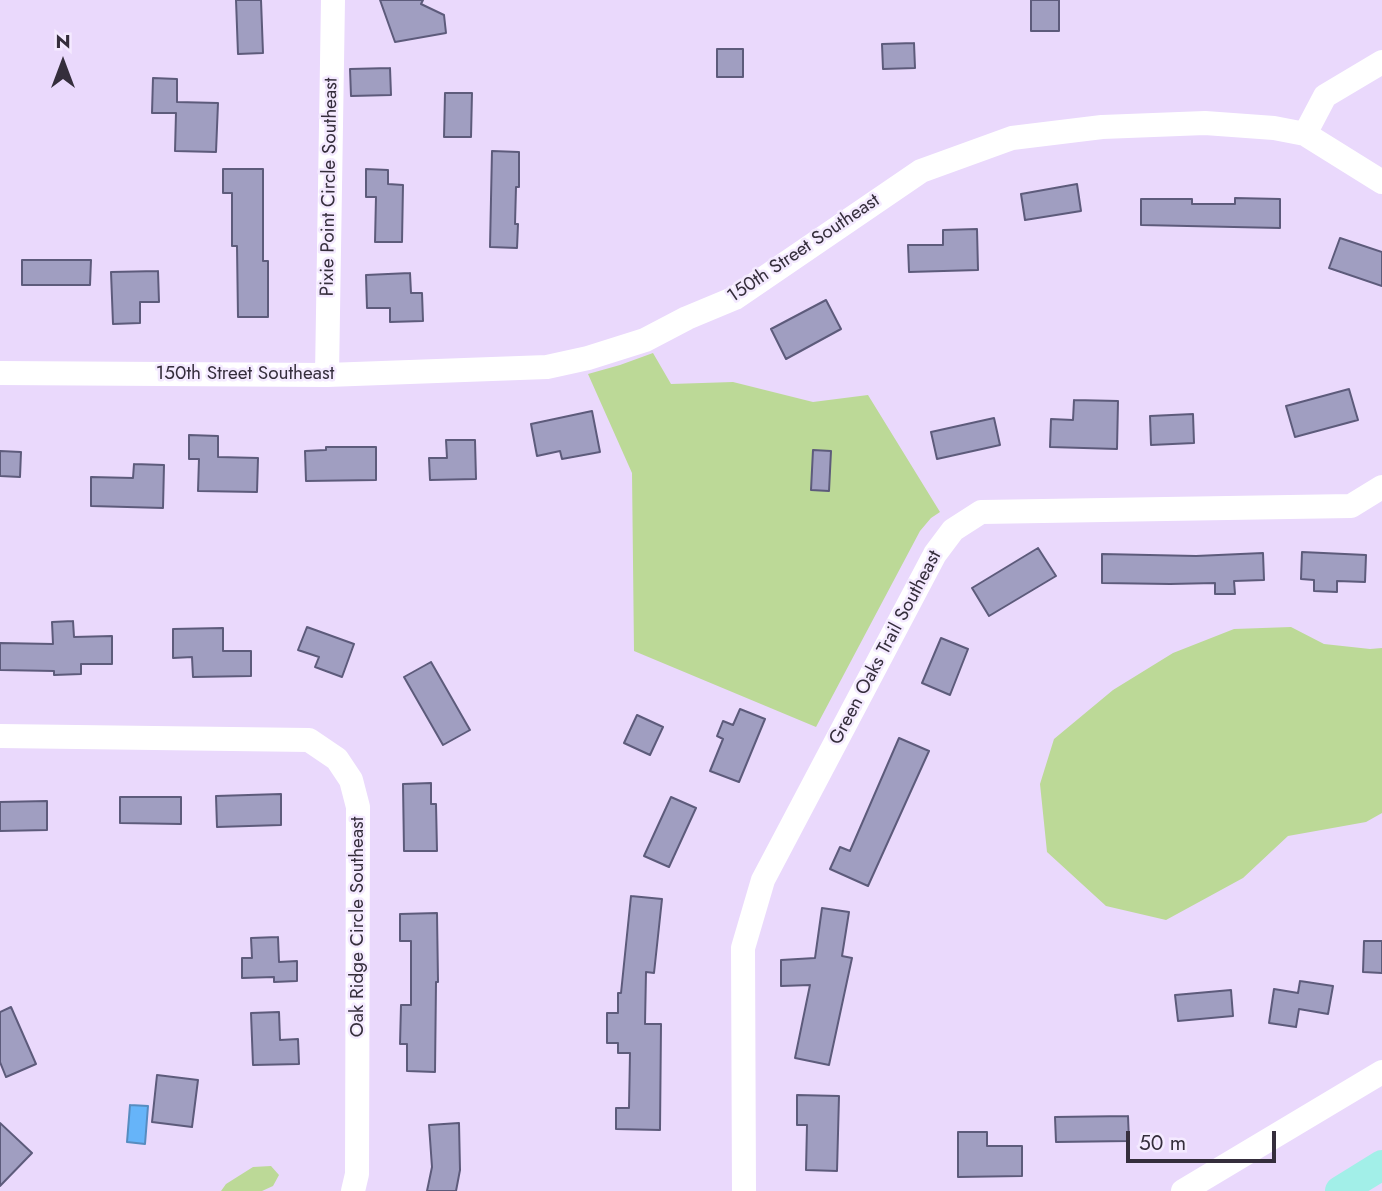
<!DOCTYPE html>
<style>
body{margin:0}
#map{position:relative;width:1382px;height:1191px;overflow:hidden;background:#ead9fc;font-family:Jost,sans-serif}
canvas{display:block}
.north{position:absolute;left:28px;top:28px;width:70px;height:70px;-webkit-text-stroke:5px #f4eaff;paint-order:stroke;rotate:0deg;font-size:19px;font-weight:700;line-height:28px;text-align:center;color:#352e3c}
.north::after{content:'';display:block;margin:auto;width:24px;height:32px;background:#352e3c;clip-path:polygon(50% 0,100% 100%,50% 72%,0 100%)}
.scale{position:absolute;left:1126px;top:1131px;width:150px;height:32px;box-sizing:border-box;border:4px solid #352e3c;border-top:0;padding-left:9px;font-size:21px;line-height:24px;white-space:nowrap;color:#352e3c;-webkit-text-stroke:5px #f4eaff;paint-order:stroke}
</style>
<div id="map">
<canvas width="1382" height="1191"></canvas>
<div class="north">N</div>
<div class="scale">50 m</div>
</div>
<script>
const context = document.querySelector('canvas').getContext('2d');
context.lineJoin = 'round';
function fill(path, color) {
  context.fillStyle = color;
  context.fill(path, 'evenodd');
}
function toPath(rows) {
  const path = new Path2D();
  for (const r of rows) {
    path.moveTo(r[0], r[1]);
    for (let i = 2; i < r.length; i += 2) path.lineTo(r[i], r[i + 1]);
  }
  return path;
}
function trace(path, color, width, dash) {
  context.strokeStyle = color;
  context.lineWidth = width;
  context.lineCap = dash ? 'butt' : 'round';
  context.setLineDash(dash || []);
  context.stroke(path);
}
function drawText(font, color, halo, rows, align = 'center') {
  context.font = font + ' Jost,sans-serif';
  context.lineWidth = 5;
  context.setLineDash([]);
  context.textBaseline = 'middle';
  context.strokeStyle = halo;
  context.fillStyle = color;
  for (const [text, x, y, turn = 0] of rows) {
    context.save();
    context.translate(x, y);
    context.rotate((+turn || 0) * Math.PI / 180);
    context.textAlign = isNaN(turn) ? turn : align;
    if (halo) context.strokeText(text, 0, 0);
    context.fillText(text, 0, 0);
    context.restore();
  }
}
const green = toPath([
 [653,353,671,384,733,382,813,402,868,395,940,512,931,518,920,531,816,727,634,651,632,473,588,374,620,365],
 [1291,627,1324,644,1370,649,1382,648,1382,813,1366,822,1288,836,1243,878,1166,920,1106,906,1047,852,1040,784,1054,739,1113,690,1173,653,1234,629],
 [271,1166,279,1175,273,1186,262,1191,221,1191,226,1184,253,1167]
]);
const water = toPath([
 [130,1105,148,1106,145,1144,127,1142,130,1105]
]);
const building = toPath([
 [236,0,261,0,263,53,238,54,236,0],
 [380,0,423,0,421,4,444,15,446,33,395,42,380,0],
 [1031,0,1059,0,1059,31,1031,31,1031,0],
 [914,43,915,68,883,69,882,44,914,43],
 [717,49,743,49,743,77,717,77,717,49],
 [390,68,391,95,351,96,350,69,390,68],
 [153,78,177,79,177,102,218,103,216,152,175,151,176,113,152,113,153,78],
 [445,93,472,93,471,137,444,137,445,93],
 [492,151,519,152,519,187,516,187,515,224,518,224,517,248,490,247,492,151],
 [223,169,263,169,263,261,268,261,268,317,238,317,237,246,232,246,232,193,223,193,223,169],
 [366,169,388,170,388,184,403,185,402,242,375,242,376,197,366,197,366,169],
 [1077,184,1081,211,1025,220,1021,194,1077,184],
 [1235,198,1280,199,1280,228,1141,225,1141,199,1192,199,1192,204,1235,204,1235,198],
 [977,229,978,270,909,272,908,245,943,245,943,230,977,229],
 [1340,238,1382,252,1382,286,1329,268,1340,238],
 [22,260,91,260,90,285,22,285,22,260],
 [158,271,159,302,140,302,140,323,113,324,111,272,158,271],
 [410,273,411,293,422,293,423,321,390,322,390,308,367,308,366,275,410,273],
 [826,300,841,329,786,359,771,329,826,300],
 [1349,389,1358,420,1295,437,1286,406,1349,389],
 [1074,400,1118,401,1117,449,1050,447,1051,419,1073,420,1074,400],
 [592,411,600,452,562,459,560,451,537,456,531,424,592,411],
 [1193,414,1194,443,1151,445,1150,416,1193,414],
 [994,418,1000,445,937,459,931,432,994,418],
 [189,435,218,436,218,457,258,458,257,492,198,491,199,459,189,459,189,435],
 [446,440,475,440,476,479,430,480,429,458,447,458,446,440],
 [326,447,376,447,376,480,306,481,305,451,326,450,326,447],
 [813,450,831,451,829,491,811,490,813,450],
 [0,451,21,452,20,477,0,476,0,451],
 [134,464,164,465,163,508,91,506,91,477,133,478,134,464],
 [1038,548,1056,576,989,616,972,588,1038,548],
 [1302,552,1366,555,1365,582,1337,581,1337,592,1314,591,1314,580,1301,579,1302,552],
 [1263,553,1264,580,1234,581,1235,594,1215,594,1215,583,1170,584,1102,583,1102,554,1196,556,1263,553],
 [73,621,74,637,112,636,112,664,81,664,81,674,54,675,54,671,0,670,0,643,53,644,52,622,73,621],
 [307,627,354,644,342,677,315,667,319,657,298,650,307,627],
 [223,628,223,651,251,651,251,676,193,677,192,657,173,658,173,629,223,628],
 [941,638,968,649,950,695,922,683,941,638],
 [431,662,470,730,443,745,404,677,431,662],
 [740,709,765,719,739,782,710,771,723,739,717,736,723,721,733,725,740,709],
 [637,715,663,727,650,755,624,743,637,715],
 [899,738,929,751,868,886,830,869,840,847,850,851,899,738],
 [431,783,431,804,436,804,437,851,404,851,403,784,431,783],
 [281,794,281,825,217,827,216,796,281,794],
 [120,797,181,797,181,824,120,823,120,797],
 [671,797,696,808,669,867,644,856,671,797],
 [47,801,47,830,0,831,0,802,47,801],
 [631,896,662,899,654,973,646,972,645,1024,661,1024,660,1130,616,1129,616,1108,629,1108,630,1053,618,1053,618,1043,607,1043,607,1013,618,1013,618,993,621,993,631,896],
 [822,908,849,912,842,956,852,958,829,1065,795,1058,810,985,781,986,781,960,815,958,822,908],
 [437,913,438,982,436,982,435,1072,407,1071,407,1044,400,1044,401,1005,411,1005,411,941,400,941,400,914,437,913],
 [278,937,279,962,297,961,297,981,274,982,274,977,242,978,242,958,252,958,251,938,278,937],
 [1364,941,1382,941,1382,973,1363,972,1364,941],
 [1300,981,1333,986,1328,1014,1299,1009,1296,1027,1269,1023,1274,989,1298,993,1300,981],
 [1231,990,1233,1016,1178,1021,1175,995,1231,990],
 [11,1007,36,1064,6,1077,0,1062,0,1012,11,1007],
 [279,1012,280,1040,298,1039,299,1064,253,1065,251,1013,279,1012],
 [157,1075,198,1080,192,1127,152,1122,157,1075],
 [797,1095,839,1096,837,1171,806,1170,807,1125,797,1125,797,1095],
 [1128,1116,1129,1141,1056,1142,1055,1117,1128,1116],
 [0,1123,32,1153,0,1186,0,1123],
 [459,1123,460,1170,456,1191,427,1191,432,1167,429,1125,459,1123],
 [958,1132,987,1132,987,1146,1022,1146,1022,1176,958,1177,958,1132]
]);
const minor = toPath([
 [1305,134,1325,96,1382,62],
 [0,373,327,375,547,367,588,358,645,340,687,318,735,298,921,171,1012,138,1102,127,1205,123,1274,128,1305,134,1382,182],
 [327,375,333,0],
 [0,736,309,740,337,759,351,780,358,807,357,1174,353,1191],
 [744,1191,743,948,763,880,935,554,953,530,981,512,1351,506,1382,487],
 [1183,1191,1382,1072]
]);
const major = toPath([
 [1340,1191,1382,1165]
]);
const streetNames = [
 ["Pixie Point Circle Southeast",330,187,-89],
 ["150th Street Southeast",804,249,-34],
 ["150th Street Southeast",245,374],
 ["Green Oaks Trail Southeast",886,648,-62],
 ["Oak Ridge Circle Southeast",358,927,-90]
];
fill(green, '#bcd997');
fill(water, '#66b4f9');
trace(water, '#578cc0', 2);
fill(building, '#a09ec1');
trace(building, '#5d5b7b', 2);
trace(minor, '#fff', 24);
trace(major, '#a2efe8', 30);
drawText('19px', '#352e3c', '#f4eaff', streetNames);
</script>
